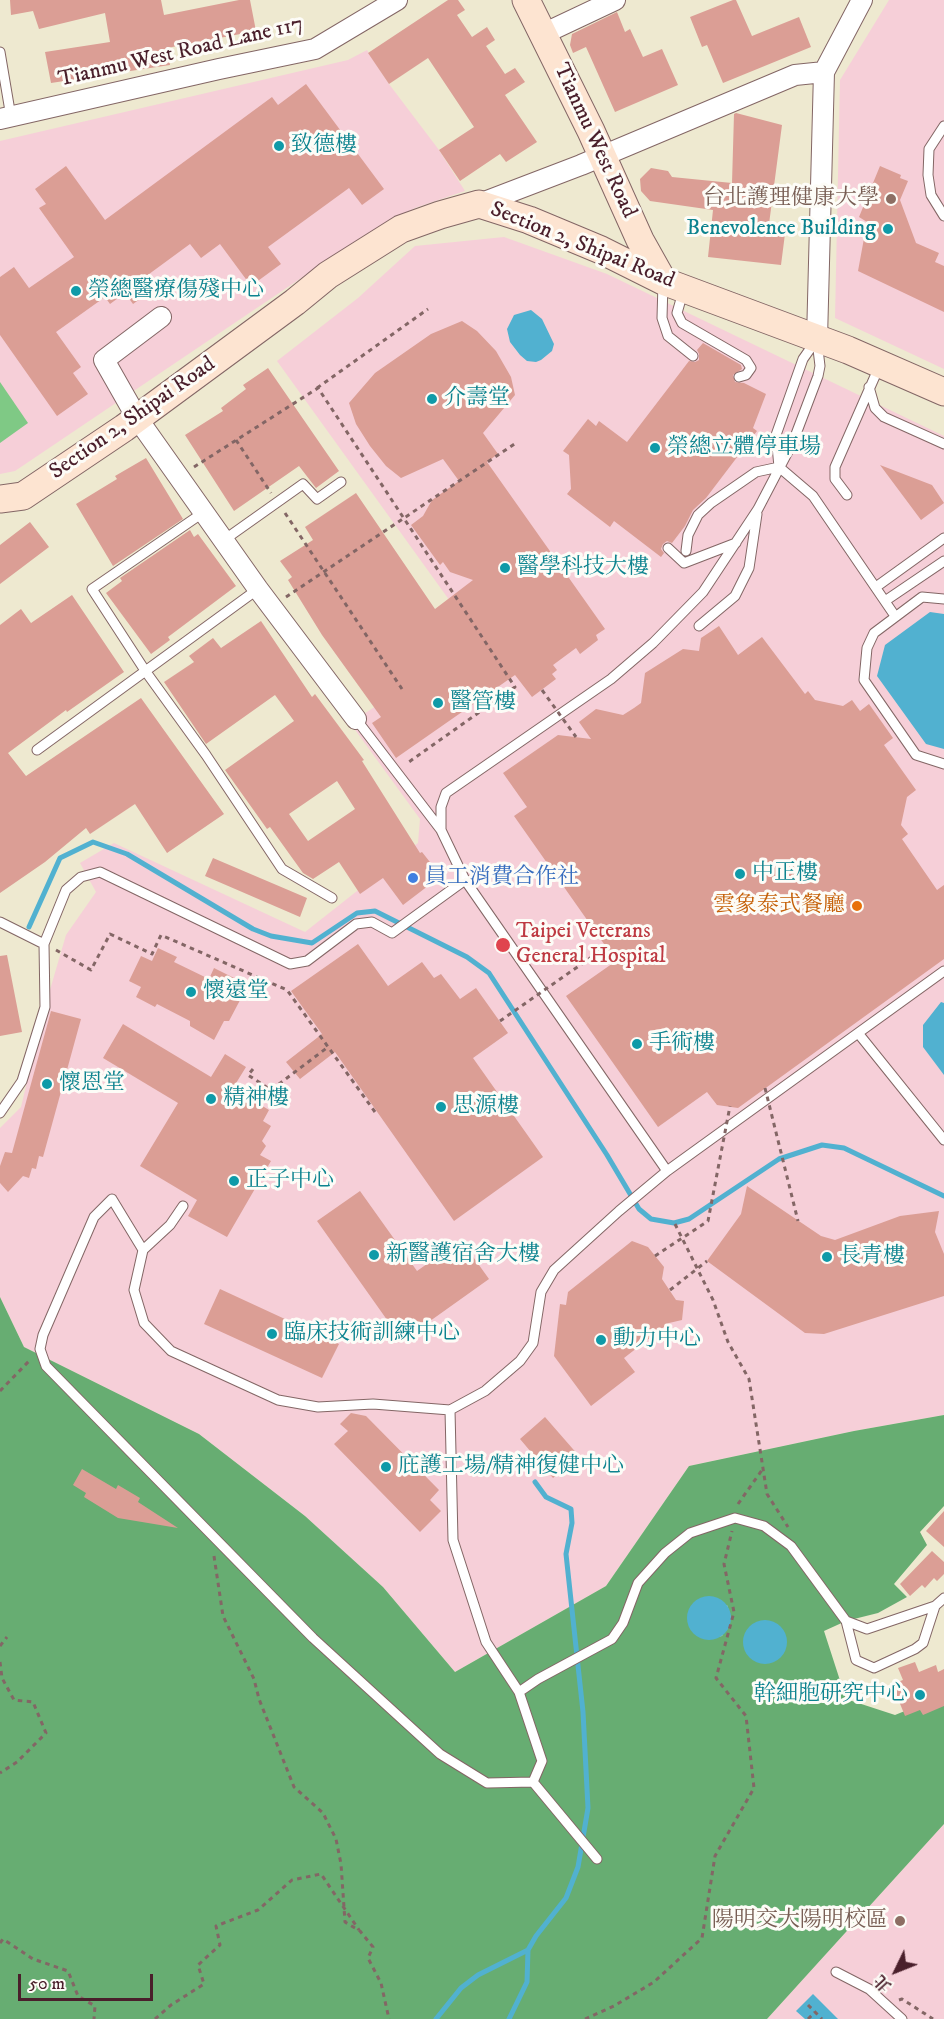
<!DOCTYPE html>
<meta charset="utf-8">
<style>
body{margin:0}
#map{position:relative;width:944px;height:2019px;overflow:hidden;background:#eee9d0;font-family:"IM FELL DW Pica","Noto Serif TC",serif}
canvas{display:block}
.north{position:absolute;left:866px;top:1941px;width:60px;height:60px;-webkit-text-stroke:4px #fdfcf7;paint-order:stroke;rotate:227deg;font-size:16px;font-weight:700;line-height:24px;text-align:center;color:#4a1f2b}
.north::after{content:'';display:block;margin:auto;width:21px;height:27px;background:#4a1f2b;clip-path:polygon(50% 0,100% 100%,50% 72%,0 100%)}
.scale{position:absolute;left:18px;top:1974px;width:135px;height:27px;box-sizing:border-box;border:3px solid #4a1f2b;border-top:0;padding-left:8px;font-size:18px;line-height:21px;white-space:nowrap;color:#4a1f2b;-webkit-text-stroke:4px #fdfcf7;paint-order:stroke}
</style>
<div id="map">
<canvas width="944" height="2019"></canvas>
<div class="north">北</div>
<div class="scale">50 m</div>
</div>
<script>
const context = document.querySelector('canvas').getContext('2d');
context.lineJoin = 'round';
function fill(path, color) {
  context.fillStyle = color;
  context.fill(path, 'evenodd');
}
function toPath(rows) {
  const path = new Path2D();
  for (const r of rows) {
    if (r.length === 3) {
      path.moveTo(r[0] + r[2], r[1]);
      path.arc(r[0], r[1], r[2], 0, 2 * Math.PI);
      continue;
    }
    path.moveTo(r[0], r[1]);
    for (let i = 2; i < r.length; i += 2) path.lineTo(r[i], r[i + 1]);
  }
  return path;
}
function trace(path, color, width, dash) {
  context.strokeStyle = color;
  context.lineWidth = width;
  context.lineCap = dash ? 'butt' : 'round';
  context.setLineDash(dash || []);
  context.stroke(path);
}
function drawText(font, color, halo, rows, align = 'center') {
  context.font = font + ' "IM FELL DW Pica","Noto Serif TC",serif';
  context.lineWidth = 6;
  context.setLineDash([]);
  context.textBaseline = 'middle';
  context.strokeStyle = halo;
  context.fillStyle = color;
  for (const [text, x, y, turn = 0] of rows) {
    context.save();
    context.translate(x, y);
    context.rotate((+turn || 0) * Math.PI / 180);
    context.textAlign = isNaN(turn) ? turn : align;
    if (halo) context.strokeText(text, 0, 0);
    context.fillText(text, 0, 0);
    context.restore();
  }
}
const built = toPath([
 [889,0,944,0,944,369,835,318,840,80],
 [367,50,389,84,439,150,465,191,415,208,368,233,15,471,0,474,0,141,348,60],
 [504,237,607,274,944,436,944,1415,854,1431,689,1466,606,1586,455,1672,383,1587,305,1516,199,1434,24,1347,0,1297,0,1128,21,1107,45,1007,66,935,96,892,80,863,114,843,305,932,418,843,420,819,353,727,356,719,478,640,277,361,358,298,415,246],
 [944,1824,944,2019,767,2019]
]);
const green = toPath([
 [0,382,28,423,0,443]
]);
const forest = toPath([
 [0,1297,24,1347,199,1434,305,1516,383,1587,455,1672,606,1586,689,1466,854,1431,944,1415,944,1506,920,1532,927,1545,894,1584,907,1597,878,1613,846,1621,824,1631,846,1699,895,1715,944,1695,944,1824,767,2019,0,2019],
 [727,1605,731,1618,722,1636,707,1639,694,1633]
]);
const water = toPath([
 [531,310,542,319,554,344,552,351,541,360,536,362,527,361,520,355,510,342,507,329,514,315],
 [930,612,944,614,944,749,926,744,877,676,885,645],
 [941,1002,944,1003,944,1075,923,1047,923,1025],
 [709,1618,22],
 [765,1642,22],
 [813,1994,838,2019,805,2019,796,2011]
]);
const stream = toPath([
 [29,927,60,858,93,842,127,854,253,929,271,936,312,943,357,913,375,911,467,957,489,973,607,1155,639,1209,651,1219,674,1223,689,1219,779,1159,822,1145,844,1148,944,1196],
 [436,2019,461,1988,478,1975,528,1950],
 [509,2019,527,1982,528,1950,536,1936,566,1898,578,1867,588,1808,583,1712,566,1554,572,1523,571,1509,546,1497,535,1482]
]);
const building = toPath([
 [10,0,161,0,164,15,239,0,250,0,256,31,167,48,170,65,51,83,45,52,110,42,105,13,39,29,33,11,11,15],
 [448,0,458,0,465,10,457,15,472,37,487,27,495,40,486,46,505,74,515,68,525,82,505,95,537,142,506,162,500,154,460,181,439,150,474,127,428,58,389,84,368,53],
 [733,0,736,0,752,36,799,17,811,47,723,83,707,45,702,47,690,17],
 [617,12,625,32,630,29,643,57,662,49,678,85,615,112,586,47,573,53,570,45,572,34],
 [306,84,384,189,362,205,349,188,268,247,281,264,251,286,220,244,201,258,190,244,145,277,154,289,133,304,125,293,110,304,105,297,56,332,81,367,73,373,88,394,57,416,0,335,0,277,14,267,29,288,74,257,39,208,46,204,35,189,66,166,105,220,272,97,278,105],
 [736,113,782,125,769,224,786,226,781,265,708,257,713,210,650,201,641,191,640,179,651,168,668,171,672,177,732,183,734,114],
 [880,166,901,175,900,178,908,181,900,200,916,243,939,253,935,262,944,266,944,312,858,271,867,222,859,217],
 [462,321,477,331,496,351,511,377,515,395,483,433,498,454,487,462,605,629,596,635,598,640,580,654,576,648,553,665,557,670,552,674,556,679,532,697,515,675,396,758,372,723,381,717,322,635,288,580,292,577,280,561,313,540,305,527,356,493,435,609,473,580,450,572,443,562,440,565,411,525,423,516,432,500,459,481,443,459,401,478,386,466,370,446,356,424,349,403,375,373,431,334],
 [703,343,741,365,742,369,733,375,735,382,744,383,766,394,753,428,757,431,706,498,693,510,685,526,672,543,667,541,663,544,661,549,664,553,661,557,614,521,610,527,567,494,571,489,569,455,563,451,588,419,596,426,599,421,627,442,689,361,695,362,699,360,699,354,697,350],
 [268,368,339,471,316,488,299,466,234,511,185,435,223,411,221,408,246,389,243,385],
 [146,458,183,519,113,566,76,504,117,479,115,476],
 [880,465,932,485,944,503,921,520],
 [30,522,49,547,0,584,0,545],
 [190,530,194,537,198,534,236,586,168,637,170,640,151,654,106,593,122,581,120,578],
 [72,595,124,672,67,712,66,710,8,753,26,776,141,698,224,814,167,853,135,804,90,834,86,828,45,862,0,893,0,625,21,609,31,623],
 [261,621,312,697,315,694,364,760,362,761,420,853,422,852,441,876,403,905,383,878,360,894,339,862,313,879,303,873,270,827,267,829,225,770,294,721,275,695,206,744,164,682,194,662,189,656,213,638,221,648],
 [337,781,355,809,308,841,289,814],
 [719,626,738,655,762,637,805,694,808,691,815,700,843,706,852,700,860,711,869,704,893,738,884,745,916,790,907,797,901,825,908,834,902,839,937,890,944,885,944,959,738,1108,717,1105,707,1092,658,1127,566,996,616,961,514,816,527,807,503,773,558,735,591,739,579,722,596,709,623,715,634,708,641,703,645,673,683,649,699,651,701,638],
 [213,858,307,898,300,917,205,876],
 [358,944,388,986,422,962,434,978,441,974,460,999,476,988,508,1033,473,1058,543,1157,454,1221,335,1052,300,1079,286,1062,322,1034,291,991],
 [158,948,177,957,174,962,209,979,214,968,248,985,229,1021,224,1021,214,1040,190,1026,190,1021,157,1004,155,1007,136,997,141,987,129,981,141,956,152,961],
 [7,955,22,1032,0,1036,0,956],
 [51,1011,81,1019,43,1157,39,1156,36,1169,32,1168,29,1178,23,1176,8,1192,0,1183,0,1166,5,1152,12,1153],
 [123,1024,211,1077,225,1054,246,1067,233,1088,269,1110,263,1121,271,1126,262,1141,266,1146,260,1155,271,1161,227,1237,188,1216,197,1200,140,1166,178,1103,103,1058],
 [747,1186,821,1236,835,1240,900,1216,939,1211,935,1232,944,1254,944,1296,824,1334,805,1333,707,1261,741,1214],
 [360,1191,417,1271,461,1240,489,1279,402,1341,317,1221],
 [632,1241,648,1247,664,1267,662,1279,676,1300,684,1301,682,1320,669,1323,624,1358,635,1372,591,1406,554,1356,560,1304,566,1305,568,1292],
 [220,1289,339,1344,322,1378,204,1324],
 [351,1413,366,1416,439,1490,430,1500,441,1511,420,1532,334,1444,348,1431,340,1424],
 [545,1417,579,1456,553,1478,520,1439],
 [82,1469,116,1489,118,1485,140,1498,138,1502,178,1528,118,1518,84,1497,86,1493,73,1485],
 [944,1511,944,1547,926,1531],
 [932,1551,944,1562,944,1574,937,1581,934,1578,925,1588,922,1585,910,1596,900,1584],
 [915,1662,919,1672,936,1665,938,1672,944,1669,944,1706,923,1715,920,1710,905,1716,892,1684,903,1680,898,1668]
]);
const path = toPath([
 [317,388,428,309],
 [236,440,271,493],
 [194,467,318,388,515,687,406,764],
 [285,513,402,689],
 [286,597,516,443],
 [56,950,91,970,110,934,152,954,161,935,287,990,375,1112],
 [253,1069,248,1075,271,1090,328,1047],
 [675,1224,713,1300,728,1342,749,1379,767,1494,788,1527],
 [0,1391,31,1359],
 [738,1504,762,1470],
 [214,1556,223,1616,254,1679,259,1699,294,1787,323,1813,336,1839,341,1864,345,1922,360,1931,373,1947,368,1958,381,1983,389,2019],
 [0,1646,7,1637],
 [0,1662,2,1678,14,1700,33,1702,46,1733,17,1762,0,1773],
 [0,1943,3,1939,33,1959,68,1971,78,1996,95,2006,94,2019],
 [899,2000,902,1999,933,2019],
 [808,2005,822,2019],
 [155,2019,171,2005,204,1984,198,1965,220,1945,216,1926,258,1910,292,1880,321,1874,359,1930],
 [585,2019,614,2006,654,1982,702,1938,715,1856,754,1788,746,1716,716,1678,734,1612,724,1564,732,1531],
 [808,2019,815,2012]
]);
const lane = toPath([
 [0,52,11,117],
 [944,126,929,149,928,175,931,195,944,216],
 [663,283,662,318,668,336,693,356],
 [683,292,677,313,682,323,746,360,751,368,746,375,739,377],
 [815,342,803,359,776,435,779,467,813,496,895,616],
 [869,387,875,408,884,417,944,444],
 [847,495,835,479,835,467,879,367],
 [204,512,92,589,146,672,206,755,282,869,332,898],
 [224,540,303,484,317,499,341,482],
 [668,548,684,563,736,543],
 [686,551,688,535,698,515,711,503,756,472,779,467],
 [876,587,944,538],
 [944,599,922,597,874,633,867,648,864,680,916,755,944,764],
 [885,601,944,561],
 [699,626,735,596,749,568,757,514],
 [356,719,441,830],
 [37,750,258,589],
 [0,922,44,944,66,890,81,877,100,872,290,964,307,961,356,924,372,922,392,933,465,880],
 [858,1033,944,1140],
 [0,1113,22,1081,45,1007,44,944],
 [667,1171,465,880,441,830,441,807,446,793,611,679,653,643,703,592,758,509,793,442,818,376,820,366,817,341],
 [143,1250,170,1225,183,1206],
 [450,1410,453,1540,486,1642,519,1692,542,1761,533,1782],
 [846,1621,867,1629,935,1606,944,1598],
 [519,1692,538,1679,612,1639,623,1623,638,1583,665,1553,690,1533,735,1518,764,1526,791,1546,846,1621,856,1660,874,1668,915,1649,923,1643,935,1606],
 [533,1782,487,1783,440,1754,313,1638,46,1366,40,1349,43,1335,94,1217,112,1199,143,1250,134,1290,144,1323,171,1351,278,1400,318,1407,373,1404,450,1410,485,1391,520,1361,533,1343,541,1292,554,1270,619,1211,667,1171,944,971],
 [533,1782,597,1859],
 [836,1972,869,1989,902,2019]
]);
const street = toPath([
 [543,34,615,0],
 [0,119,219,69,315,49,397,0],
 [479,204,581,165,795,75,824,72],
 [161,317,104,360,137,418,258,589,356,719],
 [817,339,824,72,862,0]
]);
const secondary = toPath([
 [526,0,591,131,640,240,663,281],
 [0,499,23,496,124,428,295,302,328,275,401,229,440,215,479,204,529,220,601,250,663,281,848,350,944,392]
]);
const pathBridge = toPath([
 [542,690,576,737],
 [500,1021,606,947],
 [765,1088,798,1221],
 [655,1256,708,1221,730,1106],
 [670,1290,707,1261]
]);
const markers = [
 [279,146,6,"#0f9aa8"],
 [891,199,6,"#8d6e63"],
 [888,229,6,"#0f9aa8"],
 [76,291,6,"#0f9aa8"],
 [432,399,6,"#0f9aa8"],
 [655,448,6,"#0f9aa8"],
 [505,568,6,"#0f9aa8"],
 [438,703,6,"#0f9aa8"],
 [740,874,6,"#0f9aa8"],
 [413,878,6,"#3f7fe0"],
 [857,906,6,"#e8710a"],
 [503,945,8,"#e0444e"],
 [191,992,6,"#0f9aa8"],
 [637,1044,6,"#0f9aa8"],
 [47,1084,6,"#0f9aa8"],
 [211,1099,6,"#0f9aa8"],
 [441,1107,6,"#0f9aa8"],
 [234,1181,6,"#0f9aa8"],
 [374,1255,6,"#0f9aa8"],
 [827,1257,6,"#0f9aa8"],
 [272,1334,6,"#0f9aa8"],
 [601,1340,6,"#0f9aa8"],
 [386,1467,6,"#0f9aa8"],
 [920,1695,6,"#0f9aa8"],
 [900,1921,6,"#8d6e63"]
];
const streetNames = [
 ["Tianmu West Road Lane 117",181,53,-13],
 ["Tianmu West Road",594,141,65],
 ["Section 2, Shipai Road",582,246,22],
 ["Section 2, Shipai Road",133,419,-35]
];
const cultureNames = [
 ["致德樓",291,146],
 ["Benevolence Building",876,229,"right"],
 ["榮總醫療傷殘中心",88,291],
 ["介壽堂",444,399],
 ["榮總立體停車場",667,448],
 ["醫學科技大樓",517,568],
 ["醫管樓",450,703],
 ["中正樓",752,874],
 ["懷遠堂",203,992],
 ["手術樓",649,1044],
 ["懷恩堂",59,1084],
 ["精神樓",223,1099],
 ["思源樓",453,1107],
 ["正子中心",246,1181],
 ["新醫護宿舍大樓",386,1255],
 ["長青樓",839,1257],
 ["臨床技術訓練中心",284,1334],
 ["動力中心",613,1340],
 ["庇護工場/精神復健中心",398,1467],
 ["幹細胞研究中心",908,1695,"right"]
];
const educationNames = [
 ["台北護理健康大學",879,199],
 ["陽明交大陽明校區",888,1921]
];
const shopNames = [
 ["員工消費合作社",425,878]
];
const foodNames = [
 ["雲象泰式餐廳",845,906]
];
const healthNames = [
 ["Taipei Veterans",516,932],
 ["General Hospital",516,957]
];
fill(built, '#f6cfd8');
fill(green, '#7fc985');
fill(forest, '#67ad72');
fill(water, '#51b1d0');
trace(stream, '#51b1d0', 5);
fill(building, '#db9e95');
trace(lane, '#836665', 11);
trace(street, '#836665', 22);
trace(secondary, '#836665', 29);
trace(path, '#836665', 3, [4.5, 4.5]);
trace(lane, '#fff', 9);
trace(street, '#fff', 20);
trace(secondary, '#fde4d1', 27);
trace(pathBridge, '#836665', 3, [4.5, 4.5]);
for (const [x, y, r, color] of markers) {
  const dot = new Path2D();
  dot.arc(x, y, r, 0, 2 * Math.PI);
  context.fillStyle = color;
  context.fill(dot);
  trace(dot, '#fdfcf7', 2);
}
drawText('22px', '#4a1f2b', '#fdfcf7', streetNames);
drawText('22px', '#0d838f', '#fdfcf7', cultureNames, 'left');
drawText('22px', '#785e54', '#fdfcf7', educationNames, 'right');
drawText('22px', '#366cbe', '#fdfcf7', shopNames, 'left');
drawText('22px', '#c56008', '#fdfcf7', foodNames, 'right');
drawText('22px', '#be3a42', '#fdfcf7', healthNames, 'left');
</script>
